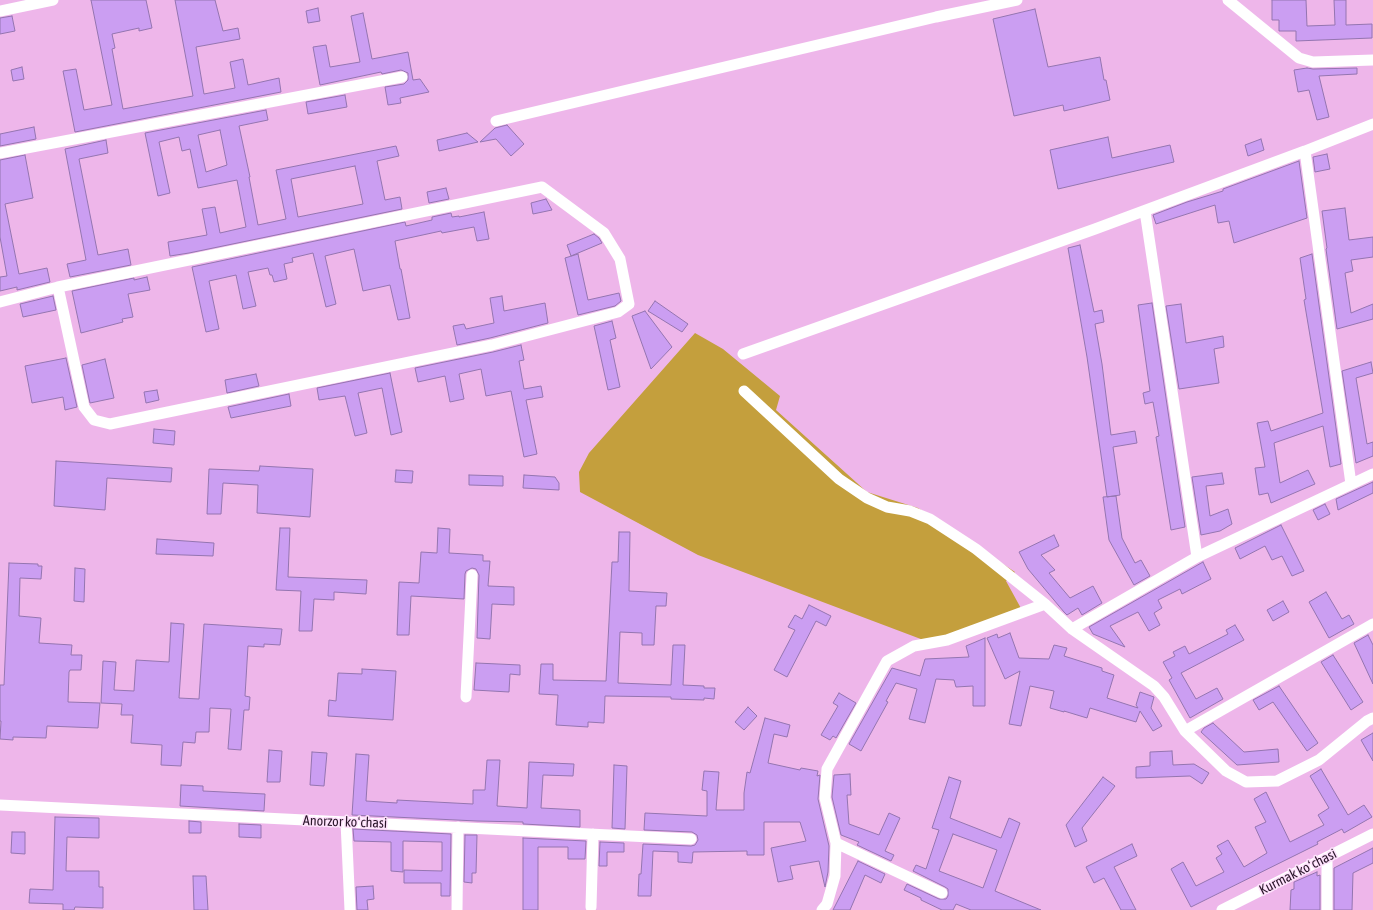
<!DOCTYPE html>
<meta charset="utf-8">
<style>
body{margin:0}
canvas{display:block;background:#eeb6ea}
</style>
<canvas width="1373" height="910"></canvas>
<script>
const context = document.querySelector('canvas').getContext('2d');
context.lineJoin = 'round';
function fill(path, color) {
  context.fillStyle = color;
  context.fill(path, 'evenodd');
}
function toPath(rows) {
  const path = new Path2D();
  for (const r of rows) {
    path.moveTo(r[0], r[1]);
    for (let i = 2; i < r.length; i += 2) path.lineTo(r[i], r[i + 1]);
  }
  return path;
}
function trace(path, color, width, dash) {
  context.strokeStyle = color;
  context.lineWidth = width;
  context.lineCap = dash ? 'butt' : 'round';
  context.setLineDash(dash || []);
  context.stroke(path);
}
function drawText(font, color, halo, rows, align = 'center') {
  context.font = font + ' "Asap Condensed",sans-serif';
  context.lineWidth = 3;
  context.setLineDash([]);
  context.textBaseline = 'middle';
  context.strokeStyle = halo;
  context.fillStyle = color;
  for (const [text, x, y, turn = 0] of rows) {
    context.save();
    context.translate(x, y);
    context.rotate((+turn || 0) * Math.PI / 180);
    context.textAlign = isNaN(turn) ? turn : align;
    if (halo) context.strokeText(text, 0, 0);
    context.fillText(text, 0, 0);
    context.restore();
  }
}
const green = toPath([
 [695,333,723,349,780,396,776,410,867,492,918,508,1015,572,1006,581,1023,612,934,644,698,555,580,492,579,472,589,453]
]);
const building = toPath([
 [91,0,146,0,152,28,139,31,139,28,112,34,115,48,112,49,123,109,193,96,175,0,215,0,223,31,238,28,240,39,196,47,204,94,235,88,230,62,243,59,248,85,279,78,281,92,75,132,63,71,76,69,84,110,112,105,91,0],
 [1272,0,1306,0,1307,26,1335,25,1334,0,1346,0,1346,25,1372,24,1372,38,1296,41,1296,31,1279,31,1279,20,1272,20,1272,0],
 [318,8,320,21,308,23,306,11,318,8],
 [1035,9,1048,67,1100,57,1104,80,1106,80,1110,100,1064,111,1063,105,1014,116,993,19,1035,9],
 [363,13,372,59,408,52,413,80,420,79,429,92,400,98,401,103,388,105,385,87,404,84,408,80,408,73,401,70,382,74,381,72,320,85,313,47,326,45,330,67,360,62,351,16,363,13],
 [12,16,15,31,0,34,0,18,12,16],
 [22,67,24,79,13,81,11,70,22,67],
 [1307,68,1313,69,1357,68,1357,74,1319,76,1329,117,1317,120,1309,90,1298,92,1294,70,1307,68],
 [345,95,347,107,308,114,306,102,345,95],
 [266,110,268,120,239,126,250,177,249,177,258,225,286,219,276,170,396,146,399,156,377,161,385,200,400,197,402,209,189,253,170,256,168,242,207,235,202,209,215,207,220,233,246,227,237,180,198,188,190,149,182,151,179,137,159,142,170,193,158,196,145,133,266,110],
 [220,130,227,165,206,172,198,135,220,130],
 [355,166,363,204,298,217,291,179,355,166],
 [507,125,524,144,511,156,496,139,480,142,495,128,507,125],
 [34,127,36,139,0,146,0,134,34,127],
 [467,133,478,142,439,151,437,140,467,133],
 [1108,137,1112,158,1170,145,1174,162,1058,189,1050,150,1108,137],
 [1261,139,1264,150,1248,156,1245,145,1261,139],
 [106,140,108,153,79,159,98,255,128,249,131,265,70,277,67,264,86,260,65,149,106,140],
 [1327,154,1330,169,1315,172,1313,157,1327,154],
 [25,155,33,198,5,204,19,274,47,268,50,282,17,290,17,287,0,291,0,277,7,276,0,237,0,160,25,155],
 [1299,161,1307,218,1234,243,1229,221,1218,223,1215,205,1156,224,1153,215,1187,202,1223,191,1223,189,1299,161],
 [446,188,449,199,429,203,427,192,446,188],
 [546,199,552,210,533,214,531,203,546,199],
 [1345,208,1349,240,1373,237,1373,257,1351,260,1353,271,1345,273,1351,313,1373,304,1373,319,1337,329,1326,249,1327,248,1322,211,1345,208],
 [484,212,489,239,477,241,474,227,442,233,441,231,395,241,400,269,401,269,410,318,398,320,390,285,363,291,354,249,325,256,336,304,326,307,313,253,292,258,293,262,284,264,287,279,274,282,272,275,270,275,268,268,248,272,256,306,243,309,236,275,209,281,219,329,206,332,192,267,405,222,406,226,432,220,432,217,451,213,452,217,459,216,459,217,484,212],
 [594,234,599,238,602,243,571,256,567,245,594,234],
 [1080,245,1094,312,1102,310,1104,322,1095,324,1102,364,1111,435,1135,431,1137,443,1113,447,1120,495,1107,497,1087,357,1068,248,1080,245],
 [578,254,588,300,619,293,621,301,615,306,578,315,565,258,578,254],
 [1312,254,1341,464,1330,467,1323,426,1274,443,1280,483,1308,470,1315,484,1271,503,1268,493,1259,495,1255,468,1265,467,1257,423,1268,421,1271,431,1323,413,1304,300,1306,299,1300,258,1312,254],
 [147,277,150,290,128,294,133,317,122,319,123,322,81,333,72,291,134,278,134,280,147,277],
 [53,296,56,310,23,317,20,304,53,296],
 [502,296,504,311,545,303,548,323,490,338,457,345,453,326,464,324,466,329,494,323,490,298,502,296],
 [655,301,688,324,682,332,648,311,655,301],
 [1152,303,1185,527,1171,530,1156,437,1159,436,1153,402,1145,404,1143,393,1150,391,1138,305,1152,303],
 [1181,304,1186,343,1223,336,1224,347,1214,349,1219,383,1179,389,1166,306,1181,304],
 [645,311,672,347,651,369,632,316,645,311],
 [612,321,616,338,610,340,620,387,608,390,594,326,612,321],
 [521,345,524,360,519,361,524,389,541,386,543,397,526,400,537,454,524,457,511,391,486,396,481,369,459,374,464,399,450,402,445,376,418,382,415,368,493,352,521,345],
 [66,358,77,407,65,410,63,397,32,403,25,366,66,358],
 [105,359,114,398,90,403,82,365,105,359],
 [1371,362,1373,373,1356,378,1367,444,1373,442,1373,456,1356,463,1342,371,1371,362],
 [390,373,402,432,391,435,382,388,358,393,367,433,355,436,345,396,319,400,317,388,390,373],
 [256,374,259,386,227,393,225,380,256,374],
 [157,390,159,400,146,403,144,392,157,390],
 [289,394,291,406,231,418,228,407,289,394],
 [154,429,175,431,174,445,153,443,154,429],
 [56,461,172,468,171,482,107,478,105,510,54,506,56,461],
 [260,466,313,469,310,517,257,513,258,485,223,483,221,514,207,514,209,469,259,471,260,466],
 [396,470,413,471,412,483,395,482,396,470],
 [1222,473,1224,484,1206,486,1210,516,1228,509,1232,524,1220,531,1201,535,1192,477,1222,473],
 [469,475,503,476,503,486,469,485,469,475],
 [524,475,555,477,559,483,559,490,523,488,524,475],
 [1373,482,1373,493,1338,510,1336,499,1373,482],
 [1116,496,1122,538,1135,563,1141,560,1150,576,1134,585,1109,540,1103,497,1116,496],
 [1325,504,1330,514,1318,520,1313,510,1325,504],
 [1281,525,1304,571,1292,576,1282,556,1272,560,1265,546,1240,559,1235,548,1281,525],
 [280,528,290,528,288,577,367,580,366,594,334,592,334,600,314,599,312,631,299,631,301,591,276,590,280,528],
 [438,528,450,529,449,553,483,555,483,561,490,561,488,586,514,587,514,605,492,604,490,639,477,638,479,575,476,569,472,568,466,571,465,574,464,599,411,596,409,635,397,635,399,582,419,583,421,552,437,553,438,528],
 [619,532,630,532,629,591,667,593,666,606,656,606,654,645,642,645,642,633,620,632,618,683,671,685,673,645,685,645,683,685,704,686,704,688,715,688,714,699,704,698,704,700,671,699,671,697,605,696,604,723,588,722,588,727,556,725,558,695,539,694,541,664,553,664,553,680,606,681,612,562,618,562,619,532],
 [1054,535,1059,546,1041,555,1055,570,1049,573,1070,598,1093,586,1102,603,1082,615,1078,608,1067,615,1064,612,1028,569,1019,552,1054,535],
 [157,539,214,543,213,556,156,554,157,539],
 [1203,562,1211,579,1182,594,1180,589,1158,600,1162,608,1154,613,1160,625,1149,631,1138,612,1110,626,1125,647,1093,634,1089,627,1203,562],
 [9,563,38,564,38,566,42,566,41,579,20,578,19,616,41,618,39,643,72,645,71,655,82,655,81,670,70,670,69,672,68,702,100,703,98,728,47,726,46,738,13,737,13,740,0,739,1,721,0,721,0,685,4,685,9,563],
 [75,568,85,569,84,602,74,601,75,568],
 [1326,592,1342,619,1349,615,1354,624,1329,638,1309,602,1326,592],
 [1283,601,1289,612,1273,621,1267,610,1283,601],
 [809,605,831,616,826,626,816,621,787,677,774,670,795,630,788,627,795,615,802,619,809,605],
 [171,623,184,624,179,698,199,699,204,624,282,629,280,645,264,644,264,647,248,646,245,696,250,697,249,710,244,710,241,750,228,749,231,709,210,708,209,732,196,732,195,743,183,742,181,766,161,765,162,745,131,743,133,715,121,715,122,704,101,703,103,661,116,662,114,690,134,691,136,660,169,662,171,623],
 [1235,625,1244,640,1181,673,1196,699,1217,688,1223,699,1190,718,1169,680,1172,678,1163,662,1175,656,1173,652,1185,646,1189,654,1228,634,1226,630,1235,625],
 [1010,633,1019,658,1049,659,1054,645,1067,648,1064,656,1102,668,1102,671,1114,675,1107,698,1138,708,1136,705,1140,692,1154,697,1151,708,1162,726,1153,731,1140,711,1136,722,1090,708,1087,718,1064,711,1064,712,1050,708,1054,691,1030,686,1021,726,1009,724,1020,671,1005,679,987,638,997,634,998,638,1010,633],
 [1368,635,1373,645,1373,684,1354,643,1368,635],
 [985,638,985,706,973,706,973,686,956,687,954,680,936,679,925,723,909,719,917,689,896,683,886,701,888,702,861,751,849,744,892,668,920,676,925,659,969,657,966,646,985,638],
 [1333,655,1363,702,1351,710,1321,662,1333,655],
 [476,663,520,665,520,675,510,674,509,692,474,690,476,663],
 [362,669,396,671,393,720,328,716,329,700,336,701,338,673,362,674,362,669],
 [1279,686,1318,743,1307,751,1273,702,1259,710,1253,700,1279,686],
 [839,693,856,703,836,738,833,736,830,740,821,735,838,706,833,703,839,693],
 [748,707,757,716,744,730,735,722,748,707],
 [765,718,790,725,787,737,774,734,768,763,800,770,801,768,818,771,817,776,820,775,818,799,829,846,828,872,825,887,819,861,790,866,793,879,778,882,771,848,806,841,800,822,764,822,764,855,747,855,747,851,693,852,692,863,678,862,678,852,653,851,651,896,638,896,639,874,641,874,643,844,691,846,695,845,698,840,697,835,692,832,644,830,645,813,707,816,707,791,702,790,704,771,719,772,716,810,744,810,744,793,747,772,750,773,765,718],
 [1213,723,1244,752,1278,749,1279,762,1237,765,1201,732,1204,728,1213,723],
 [1373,733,1373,761,1361,740,1373,733],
 [269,750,282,751,280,782,267,782,269,750],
 [1172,751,1173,765,1194,764,1209,773,1202,784,1190,776,1136,778,1136,767,1150,766,1150,752,1172,751],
 [312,752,327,753,324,786,310,785,312,752],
 [356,754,369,755,366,801,397,803,397,800,473,804,473,790,485,790,487,760,500,760,497,806,527,808,529,762,574,764,573,776,543,775,541,808,580,810,580,827,523,824,523,822,477,821,352,815,356,754],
 [614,765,627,766,625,829,612,828,614,765],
 [1321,769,1348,815,1364,805,1372,817,1344,833,1342,829,1317,842,1318,844,1191,907,1171,869,1183,862,1196,886,1224,872,1216,858,1222,854,1217,846,1228,840,1244,867,1267,853,1255,827,1266,822,1254,799,1266,792,1290,842,1324,825,1318,815,1329,808,1310,776,1321,769],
 [850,774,851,795,847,795,849,824,879,835,889,813,900,818,885,851,894,855,891,861,857,845,859,842,841,835,832,797,834,775,850,774],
 [949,777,961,781,950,818,1001,838,1009,818,1020,823,995,891,1041,910,971,910,956,904,953,910,942,910,921,900,921,898,904,890,907,884,939,899,946,899,948,896,948,889,945,887,913,871,916,865,926,869,939,830,932,828,949,777],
 [953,834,997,850,983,888,939,871,953,834],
 [1103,777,1115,786,1082,828,1087,841,1075,847,1066,825,1103,777],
 [181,785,203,786,203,791,265,794,264,811,180,806,181,785],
 [55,817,99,818,99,838,67,837,66,871,99,871,99,887,103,887,103,908,75,907,74,910,63,910,63,904,29,903,30,889,53,890,55,817],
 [189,821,201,822,201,833,189,833,189,821],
 [239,824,261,825,261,838,239,837,239,824],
 [353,829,451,834,450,896,441,896,441,883,404,883,404,870,442,871,442,842,403,841,403,872,391,871,391,842,354,841,353,829],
 [12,832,25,832,25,854,11,853,12,832],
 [465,835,477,835,476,873,472,873,472,883,464,882,465,835],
 [523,838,586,841,585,859,568,859,568,847,538,847,538,910,523,910,523,838],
 [600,842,624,843,624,852,607,852,607,866,599,866,600,842],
 [1132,844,1137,856,1114,867,1136,910,1121,910,1104,878,1094,883,1086,867,1132,844],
 [1373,848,1373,863,1353,873,1352,910,1334,910,1334,868,1373,848],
 [858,861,885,874,881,883,865,875,850,910,833,910,858,861],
 [1317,872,1317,876,1320,875,1320,910,1290,910,1291,890,1294,889,1294,882,1317,872],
 [193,876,206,876,208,910,194,910,193,876],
 [373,886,374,899,367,900,368,910,357,910,356,887,373,886]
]);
const minor = toPath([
 [1228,0,1299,58,1313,62,1373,60],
 [0,11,53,0],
 [496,121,936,17,1017,0],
 [1305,151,1351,484],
 [0,153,402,77],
 [1145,211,1197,557],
 [0,302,58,287,542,187,604,233,620,259,629,304,618,312,492,345,110,424,94,420,84,407,58,287],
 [743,354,1095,229,1305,151,1373,124],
 [744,391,839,479,867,498,887,507,910,511,930,519,976,549,1045,604,1072,629,1154,686,1164,697,1185,731,1226,771,1246,782,1277,781,1319,760,1367,721,1373,718],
 [1072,629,1197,557,1373,474],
 [466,697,472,575],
 [1185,731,1373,624],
 [0,805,691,839],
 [346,822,350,910],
 [836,843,942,893],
 [591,907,593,834],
 [457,910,458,827],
 [822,910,827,904,835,876,836,843,825,798,827,769,887,661,914,646,947,640,1045,604],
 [1222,910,1373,834],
 [1327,910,1327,857]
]);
const streetNames = [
 ["Anorzor koʻchasi",345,822,2],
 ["Kurmak koʻchasi",1298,872,-27]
];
fill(green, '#c49f3d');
fill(building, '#cb9ef2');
trace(building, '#9475b0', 1);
trace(minor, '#fff', 11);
drawText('14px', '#291529', '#fee2fc', streetNames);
</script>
